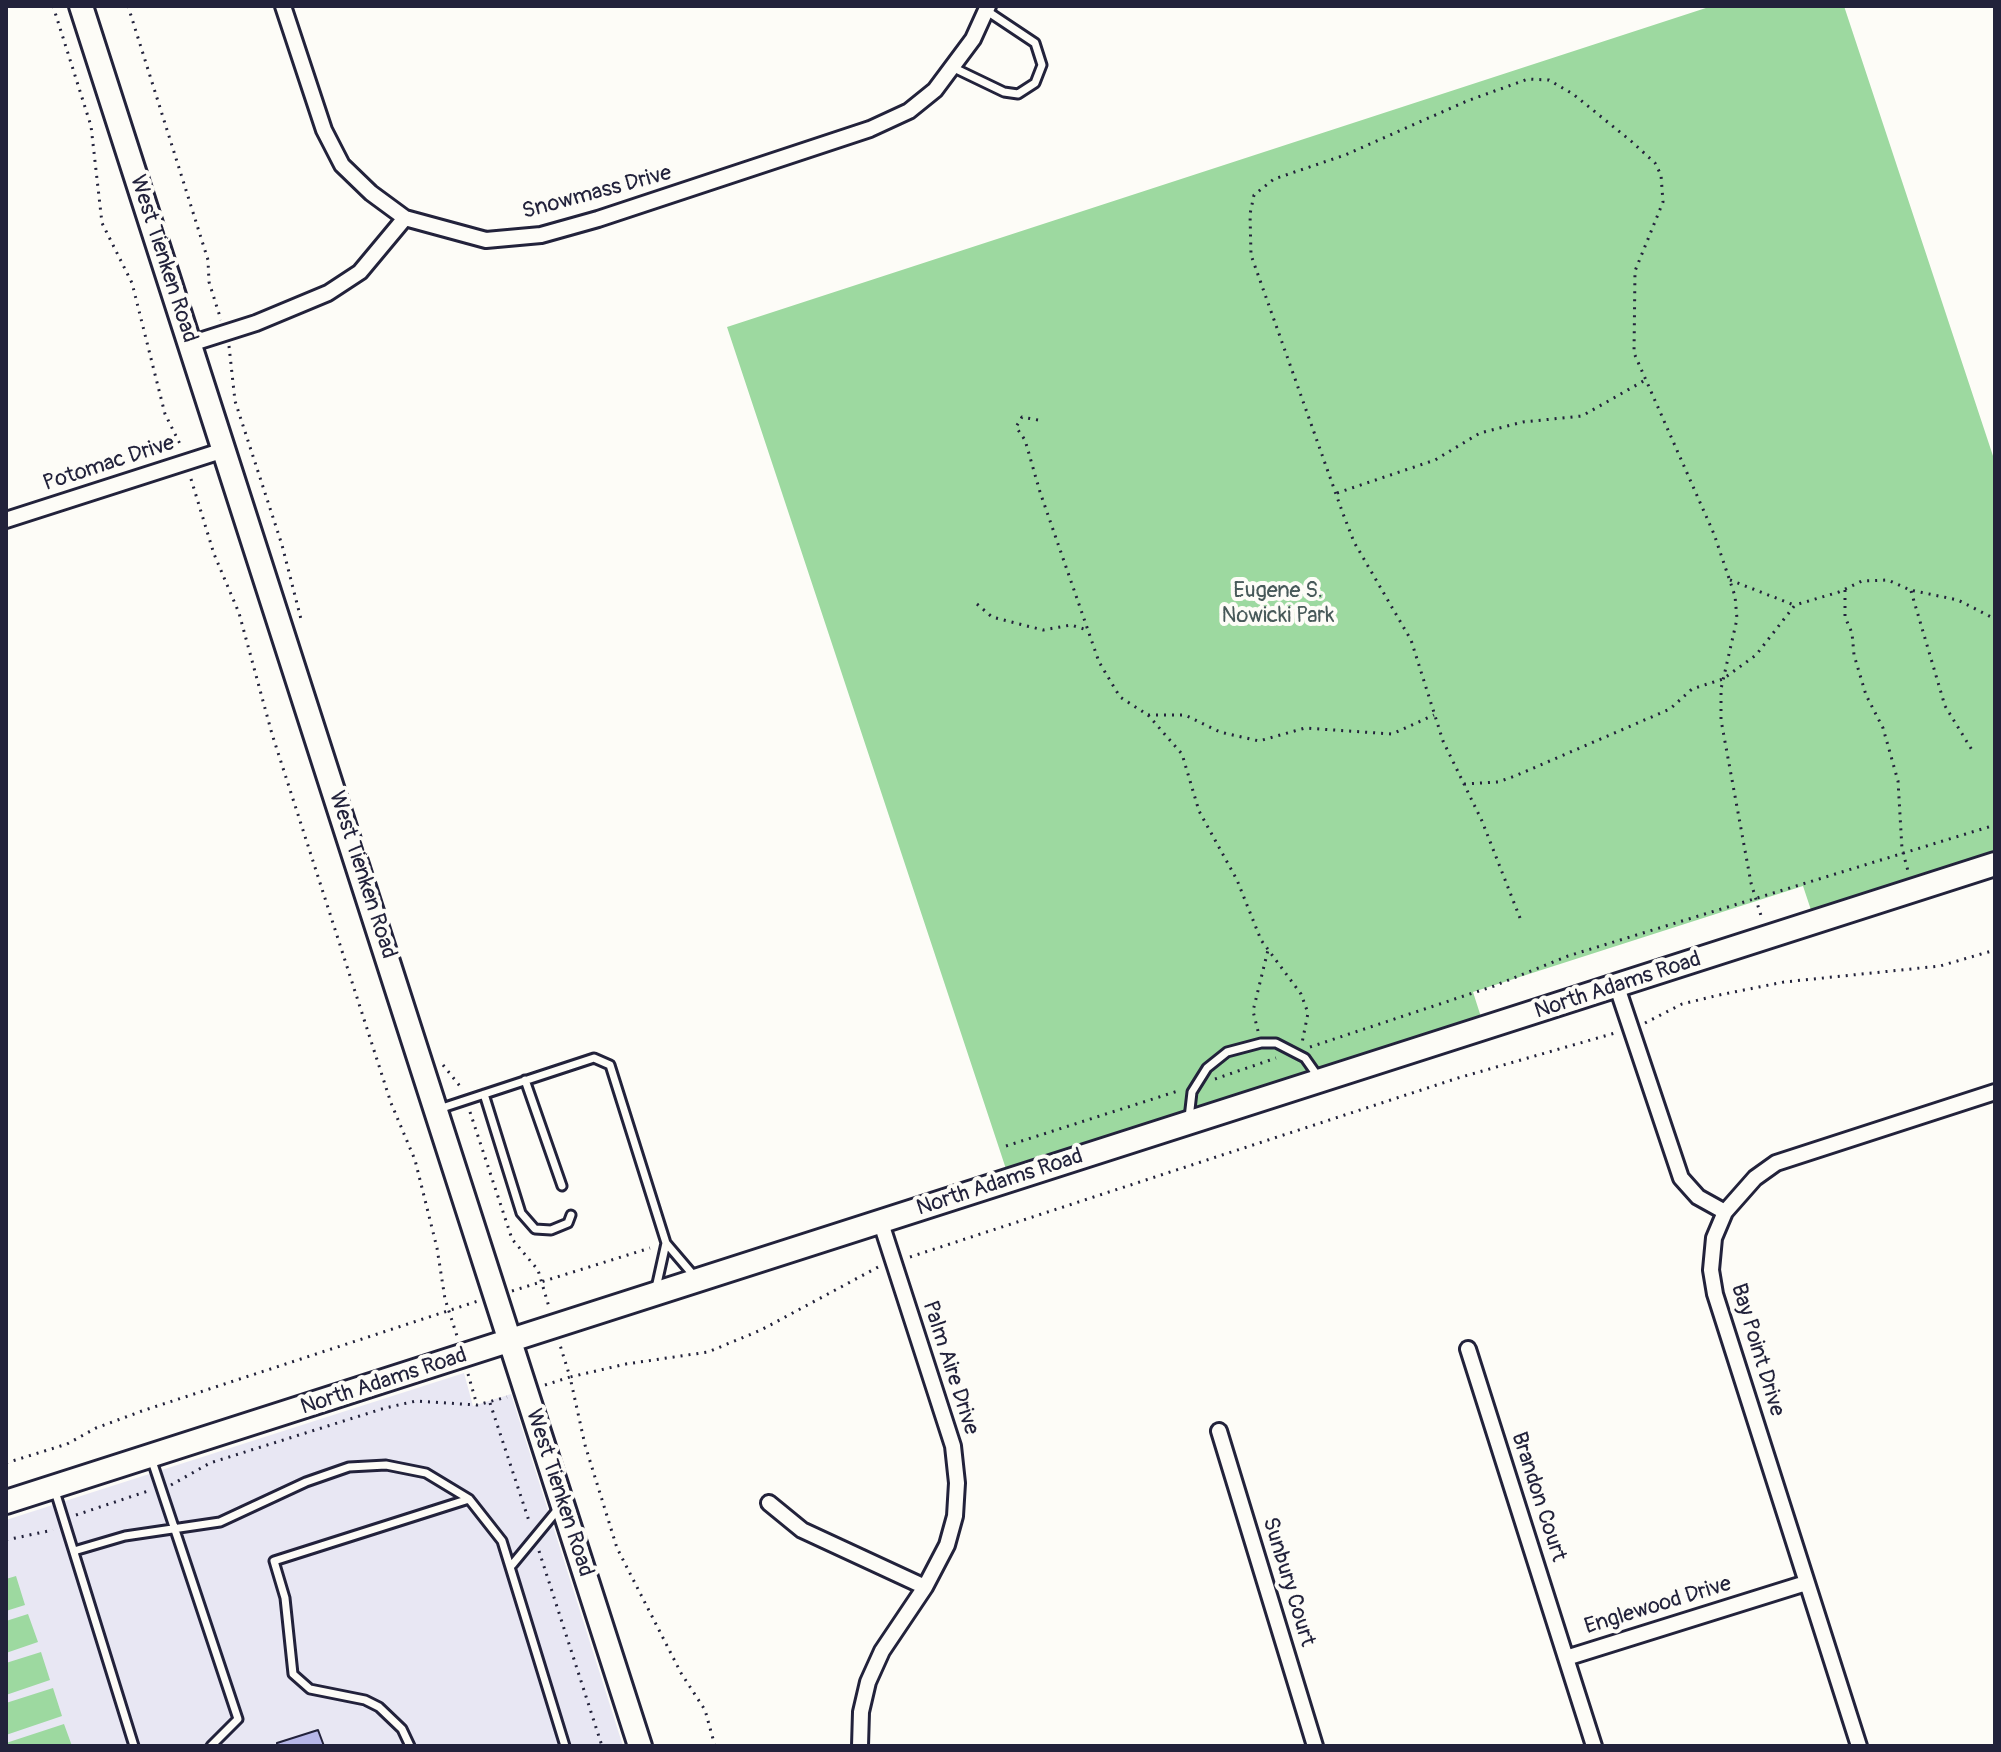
<!DOCTYPE html>
<style>
body{margin:0}
#map{position:relative;width:2001px;height:1752px;overflow:hidden;background:#fdfcf7;font-family:Pangolin,sans-serif}
canvas{display:block}
.frame{position:absolute;inset:0;border:8px solid #22223b;pointer-events:none}
</style>
<div id="map">
<canvas width="2001" height="1752"></canvas>
<div class="frame"></div>
</div>
<script>
const context = document.querySelector('canvas').getContext('2d');
context.lineJoin = 'round';
function fill(path, color) {
  context.fillStyle = color;
  context.fill(path, 'evenodd');
}
function toPath(rows) {
  const path = new Path2D();
  for (const r of rows) {
    path.moveTo(r[0], r[1]);
    for (let i = 2; i < r.length; i += 2) path.lineTo(r[i], r[i + 1]);
  }
  return path;
}
function trace(path, color, width, dash) {
  context.strokeStyle = color;
  context.lineWidth = width;
  context.lineCap = dash ? 'butt' : 'round';
  context.setLineDash(dash || []);
  context.stroke(path);
}
function drawText(font, color, halo, rows, align = 'center') {
  context.font = font + ' Pangolin,sans-serif';
  context.lineWidth = 8;
  context.setLineDash([]);
  context.textBaseline = 'middle';
  context.strokeStyle = halo;
  context.fillStyle = color;
  for (const [text, x, y, turn = 0] of rows) {
    context.save();
    context.translate(x, y);
    context.rotate((+turn || 0) * Math.PI / 180);
    context.textAlign = isNaN(turn) ? turn : align;
    if (halo) context.strokeText(text, 0, 0);
    context.fillText(text, 0, 0);
    context.restore();
  }
}
const built = toPath([
 [464,1373,473,1406,511,1394,623,1746,6,1746,6,1520]
]);
const green = toPath([
 [1712,6,1844,6,1995,462,1995,851,1811,910,1803,886,1473,992,1481,1017,1006,1169,727,327],
 [16,1576,25,1605,6,1611,6,1579],
 [28,1614,38,1642,6,1653,6,1621],
 [41,1652,50,1680,6,1695,6,1663],
 [53,1688,62,1716,6,1735,6,1703],
 [64,1724,72,1746,6,1746,6,1743]
]);
const building = toPath([
 [318,1730,324,1746,277,1746,277,1743,318,1730]
]);
const path = toPath([
 [53,6,91,126,102,223,132,283,165,414,182,448],
 [128,6,208,260,209,282,221,320],
 [229,346,235,401,282,545,302,623],
 [1038,420,1022,417,1016,427,1025,440,1040,492,1099,662,1120,697,1148,715,1182,754,1199,811,1237,880,1261,940,1301,994,1308,1013,1302,1043],
 [191,479,214,554,239,613,272,734,391,1103,415,1160,437,1248,445,1299,457,1336],
 [1337,493,1435,460,1480,433,1523,422,1582,416,1647,379],
 [1730,580,1794,605],
 [1845,590,1845,617,1852,633,1854,655,1866,695,1883,728,1898,781,1902,849,1908,871],
 [1911,591,1945,706,1972,750],
 [977,604,992,617,1043,630,1071,625,1087,630],
 [1148,715,1185,715,1220,732,1259,741,1305,728,1392,734,1434,715],
 [1464,784,1498,782,1515,776,1670,709,1692,689,1723,679,1756,655,1795,605,1839,592,1862,581,1888,580,1910,590,1958,600,1995,619],
 [1520,918,1482,821,1443,741,1411,640,1354,542,1342,511,1251,255,1250,214,1254,195,1274,179,1345,155,1467,101,1528,79,1549,80,1573,94,1631,141,1655,163,1661,175,1663,202,1635,271,1634,353,1714,534,1735,596,1737,619,1721,689,1721,720,1751,883,1762,919],
 [1645,1023,1682,1004,1719,995,1784,982,1940,966,1995,950],
 [1258,1031,1253,1011,1268,950],
 [1310,1047,1494,986,1568,956,1995,825],
 [443,1065,463,1090],
 [1215,1079,1276,1058],
 [470,1112,512,1239,538,1270,549,1307],
 [1006,1146,1181,1090],
 [910,1257,1458,1078,1615,1033],
 [512,1291,650,1248],
 [468,1374,477,1405],
 [545,1385,570,1377,560,1345],
 [490,1403,530,1524],
 [6,1463,67,1444,96,1428,142,1411,478,1301],
 [171,1485,210,1463,385,1408,416,1401,477,1405,507,1397],
 [76,1515,148,1491],
 [6,1540,53,1530],
 [539,1551,602,1746],
 [715,1746,705,1710,681,1673,617,1548,585,1445,570,1377,626,1364,708,1352,761,1330,880,1266]
]);
const lane = toPath([
 [952,67,1004,92,1018,94,1035,83,1042,65,1035,43,987,11],
 [525,1080,562,1186],
 [484,1094,521,1213,535,1229,551,1230,568,1223,571,1215],
 [439,1109,594,1058,610,1065,666,1243,695,1277],
 [1189,1118,1192,1092,1207,1068,1227,1052,1261,1043,1276,1043,1305,1058,1319,1078],
 [656,1288,666,1243],
 [151,1458,238,1719,211,1746],
 [54,1488,134,1746],
 [74,1551,125,1536,220,1522,306,1482,349,1467,386,1465,426,1473,469,1499,502,1541,565,1746],
 [512,1565,559,1508],
 [410,1746,402,1729,379,1707,365,1700,310,1689,293,1674,285,1598,274,1561,469,1499]
]);
const street = toPath([
 [283,6,324,130,342,165,371,193,405,218,486,240,541,235,598,219,870,129,909,111,935,90,973,39,988,6],
 [190,344,256,323,328,293,360,272,405,218],
 [6,520,224,450],
 [1617,987,1681,1178,1698,1197,1725,1212,1714,1238,1711,1270,1715,1294,1859,1746],
 [1725,1212,1755,1178,1776,1163,1995,1092],
 [1468,1349,1566,1658],
 [1219,1431,1315,1746],
 [769,1503,802,1530,925,1587],
 [860,1746,861,1712,868,1682,882,1651,925,1587,947,1545,955,1516,957,1483,953,1446,881,1223],
 [1594,1746,1566,1658,1806,1583]
]);
const secondary = toPath([
 [81,6,640,1746],
 [6,1502,1995,864]
]);
const streetNames = [
 ["Snowmass Drive",597,193,-15],
 ["West Tienken Road",163,259,72],
 ["Potomac Drive",109,464,-18],
 ["West Tienken Road",362,875,72],
 ["North Adams Road",1618,986,-18],
 ["North Adams Road",1000,1183,-18],
 ["Bay Point Drive",1757,1350,73],
 ["Palm Aire Drive",950,1368,72],
 ["North Adams Road",384,1382,-18],
 ["West Tienken Road",559,1493,72],
 ["Brandon Court",1538,1497,72],
 ["Sunbury Court",1288,1582,73],
 ["Englewood Drive",1658,1606,-17]
];
const parkNames = [
 ["Eugene S.",1278,591],
 ["Nowicki Park",1278,616]
];
fill(built, '#e8e7f3');
fill(green, '#9dd9a0');
fill(building, '#b7b7e9');
trace(building, '#22223b', 2);
trace(lane, '#22223b', 13);
trace(street, '#22223b', 20);
trace(secondary, '#22223b', 28);
trace(path, '#22223b', 3, [2, 6]);
trace(lane, '#fdfcf7', 7);
trace(street, '#fdfcf7', 14);
trace(secondary, '#fdfcf7', 22);
drawText('22px', '#22223b', '#fdfcf7', streetNames);
drawText('22px', '#475959', '#fdfcf7', parkNames);
</script>
